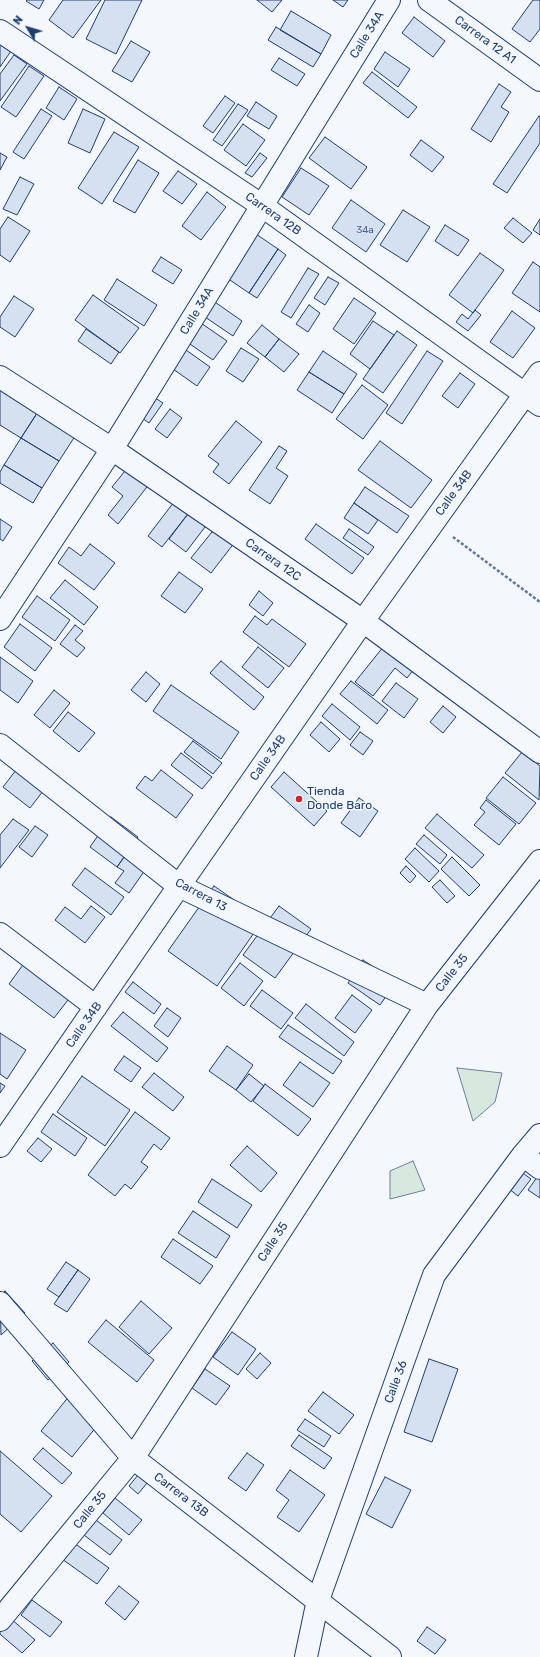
<!DOCTYPE html>
<style>
body{margin:0}
#map{position:relative;width:540px;height:1657px;overflow:hidden;background:#f4f7fb;font-family:Rubik,sans-serif}
canvas{display:block}
.north{position:absolute;left:8px;top:8px;width:40px;height:40px;-webkit-text-stroke:3px #f4f7fb;paint-order:stroke;rotate:308deg;font-size:11px;font-weight:700;line-height:16px;text-align:center;color:#1d3f73}
.north::after{content:'';display:block;margin:auto;width:14px;height:18px;background:#1d3f73;clip-path:polygon(50% 0,100% 100%,50% 72%,0 100%)}
</style>
<div id="map">
<canvas width="540" height="1657"></canvas>
<div class="north">N</div>
</div>
<script>
const context = document.querySelector('canvas').getContext('2d');
context.lineJoin = 'round';
function fill(path, color) {
  context.fillStyle = color;
  context.fill(path, 'evenodd');
}
function toPath(rows) {
  const path = new Path2D();
  for (const r of rows) {
    path.moveTo(r[0], r[1]);
    for (let i = 2; i < r.length; i += 2) path.lineTo(r[i], r[i + 1]);
  }
  return path;
}
function trace(path, color, width, dash) {
  context.strokeStyle = color;
  context.lineWidth = width;
  context.lineCap = dash ? 'butt' : 'round';
  context.setLineDash(dash || []);
  context.stroke(path);
}
function drawText(font, color, halo, rows, align = 'center') {
  context.font = font + ' Rubik,sans-serif';
  context.lineWidth = 3;
  context.setLineDash([]);
  context.textBaseline = 'middle';
  context.strokeStyle = halo;
  context.fillStyle = color;
  for (const [text, x, y, turn = 0] of rows) {
    context.save();
    context.translate(x, y);
    context.rotate((+turn || 0) * Math.PI / 180);
    context.textAlign = isNaN(turn) ? turn : align;
    if (halo) context.strokeText(text, 0, 0);
    context.fillText(text, 0, 0);
    context.restore();
  }
}
const green = toPath([
 [457,1068,502,1073,495,1102,473,1121,457,1068],
 [413,1161,425,1190,390,1199,390,1171,413,1161]
]);
const building = toPath([
 [27,0,44,0,39,9,26,1,27,0],
 [63,0,101,0,73,38,49,20,63,0],
 [105,0,142,0,116,54,86,39,105,0],
 [257,0,282,0,272,12,257,0],
 [333,0,348,0,343,7,333,0],
 [533,0,540,0,540,29,530,42,512,29,533,0],
 [291,11,331,35,321,54,280,30,291,11],
 [414,17,445,41,433,57,402,33,414,17],
 [276,27,321,54,313,67,268,40,276,27],
 [131,41,150,52,132,82,112,71,131,41],
 [0,44,11,51,0,67,0,44],
 [385,52,410,69,398,87,374,69,385,52],
 [14,55,27,64,0,101,0,74,14,55],
 [279,58,305,74,297,86,271,70,279,58],
 [29,66,44,76,16,117,1,107,29,66],
 [372,72,417,107,408,118,363,83,372,72],
 [499,84,511,92,501,107,509,112,491,142,471,129,499,84],
 [59,87,77,99,64,120,46,108,59,87],
 [225,96,235,103,213,133,203,126,225,96],
 [256,102,277,116,269,129,247,116,256,102],
 [238,104,248,110,222,146,213,140,238,104],
 [41,109,52,116,24,159,13,152,41,109],
 [83,109,105,119,90,153,68,143,83,109],
 [539,116,540,117,540,143,507,193,493,184,539,116],
 [243,124,265,140,246,166,224,150,243,124],
 [114,132,139,147,102,204,78,188,114,132],
 [325,137,367,167,351,189,309,158,325,137],
 [421,140,444,157,432,172,410,155,421,140],
 [0,153,7,157,0,170,0,153],
 [260,153,267,158,252,177,245,173,260,153],
 [138,160,159,173,135,213,113,201,138,160],
 [301,168,329,186,309,215,282,197,301,168],
 [178,171,197,184,182,204,163,191,178,171],
 [20,177,34,184,17,215,3,209,20,177],
 [207,192,226,207,201,240,182,226,207,192],
 [351,200,385,224,366,252,332,228,351,200],
 [403,210,430,227,407,262,380,245,403,210],
 [8,217,30,231,10,262,0,255,0,229,8,217],
 [513,218,532,233,523,243,504,228,513,218],
 [540,219,540,235,533,230,540,219],
 [445,225,469,240,458,256,435,241,445,225],
 [256,234,278,249,249,293,227,278,256,234],
 [278,249,286,255,257,298,249,293,278,249],
 [480,253,504,270,473,313,449,295,480,253],
 [161,257,182,270,173,284,152,271,161,257],
 [533,262,540,267,540,312,512,293,533,262],
 [308,268,319,274,291,318,281,312,308,268],
 [328,277,339,283,325,305,314,298,328,277],
 [117,279,157,305,144,326,104,300,117,279],
 [93,295,139,328,120,353,75,320,93,295],
 [14,296,34,309,15,337,0,327,0,317,14,296],
 [354,298,376,313,354,344,333,329,354,298],
 [212,300,242,321,233,336,202,315,212,300],
 [309,305,320,313,308,332,296,324,309,305],
 [475,310,481,315,468,331,456,322,462,314,468,319,475,310],
 [512,311,535,328,513,358,490,342,512,311],
 [198,321,227,341,213,360,184,340,198,321],
 [373,321,394,335,370,369,350,354,373,321],
 [262,325,279,339,265,357,247,343,262,325],
 [86,329,119,352,111,364,78,341,86,329],
 [397,331,417,345,383,393,363,379,397,331],
 [279,339,299,354,284,372,265,357,279,339],
 [241,348,259,359,243,382,226,371,241,348],
 [186,350,210,367,197,386,173,369,186,350],
 [323,351,357,374,344,394,309,372,323,351],
 [427,351,443,361,402,424,386,413,427,351],
 [309,372,344,394,332,413,297,390,309,372],
 [460,373,475,384,458,408,442,396,460,373],
 [0,381,41,407,21,438,0,425,0,381],
 [362,385,388,405,363,439,336,419,362,385],
 [152,396,163,403,149,423,138,415,152,396],
 [41,407,79,430,59,461,21,438,41,407],
 [170,409,182,418,167,438,155,429,170,409],
 [236,421,262,442,229,484,213,472,219,464,208,456,236,421],
 [21,438,59,461,42,488,4,465,21,438],
 [380,441,432,480,411,508,358,470,380,441],
 [279,446,287,451,276,468,288,476,270,504,249,490,279,446],
 [4,465,42,488,33,503,0,483,0,472,4,465],
 [129,466,150,483,118,524,108,515,123,496,112,487,129,466],
 [365,487,409,516,397,533,354,503,365,487],
 [177,498,191,510,162,547,148,536,177,498],
 [354,503,378,520,368,534,344,518,354,503],
 [191,510,208,523,186,552,169,539,191,510],
 [0,519,12,527,3,541,0,539,0,519],
 [316,524,364,558,352,574,305,539,316,524],
 [216,527,235,542,211,573,191,558,216,527],
 [349,529,374,547,368,555,343,538,349,529],
 [90,544,115,563,94,590,58,563,69,547,81,556,90,544],
 [179,572,203,589,185,613,161,596,179,572],
 [65,580,98,607,84,625,50,598,65,580],
 [259,591,273,603,263,616,249,605,259,591],
 [37,596,70,620,55,641,22,617,37,596],
 [255,616,267,625,272,619,306,644,289,667,243,632,255,616],
 [20,624,52,648,35,671,4,647,20,624],
 [75,625,83,631,75,640,85,648,77,657,60,644,75,625],
 [388,641,418,664,407,678,395,668,373,696,355,682,388,641],
 [258,647,284,668,268,688,242,667,258,647],
 [0,657,33,681,18,703,0,690,0,657],
 [221,661,264,697,254,710,210,673,221,661],
 [146,672,160,684,146,702,131,690,146,672],
 [351,681,388,710,377,724,340,694,351,681],
 [396,683,418,699,404,718,382,701,396,683],
 [171,685,239,732,221,759,153,711,171,685],
 [54,690,70,703,50,728,34,715,54,690],
 [332,704,360,727,350,740,322,716,332,704],
 [443,706,456,717,443,733,430,722,443,706],
 [68,712,95,733,79,752,53,731,68,712],
 [321,722,340,739,329,752,310,735,321,722],
 [360,732,373,741,363,755,350,745,360,732],
 [193,741,222,763,213,774,184,752,193,741],
 [522,752,540,766,539,800,505,773,522,752],
 [181,753,212,777,202,789,171,765,181,753],
 [26,757,53,778,30,808,3,787,26,757],
 [161,770,193,795,176,818,136,788,145,776,152,781,161,770],
 [284,772,327,811,314,826,271,787,284,772],
 [503,777,536,803,519,824,486,798,503,777],
 [359,798,378,811,360,837,341,823,359,798],
 [486,800,516,824,499,845,474,825,485,812,480,808,486,800],
 [437,814,484,855,472,868,425,828,437,814],
 [111,817,138,837,117,867,90,847,111,817],
 [13,819,29,830,0,868,0,835,13,819],
 [35,826,48,835,32,857,19,847,35,826],
 [424,835,447,855,440,864,416,844,424,835],
 [415,848,439,871,429,882,405,859,415,848],
 [130,849,150,863,129,893,115,883,124,871,117,867,130,849],
 [452,857,480,885,469,896,441,869,452,857],
 [406,866,416,876,410,883,400,873,406,866],
 [85,868,124,897,111,915,72,885,85,868],
 [440,880,455,896,447,903,432,887,440,880],
 [214,886,263,920,217,986,168,951,214,886],
 [91,906,105,917,85,943,55,920,65,907,81,919,91,906],
 [279,906,311,929,275,978,243,955,279,906],
 [363,960,396,982,380,1005,348,983,363,960],
 [25,962,71,996,54,1018,9,984,25,962],
 [240,963,263,981,244,1006,221,988,240,963],
 [133,982,161,1004,154,1014,125,992,133,982],
 [262,990,293,1013,281,1029,250,1006,262,990],
 [352,995,372,1010,355,1033,335,1018,352,995],
 [306,1004,354,1042,344,1056,295,1018,306,1004],
 [167,1008,181,1018,168,1037,154,1026,167,1008],
 [123,1012,168,1048,157,1062,111,1026,123,1012],
 [288,1025,342,1061,333,1074,279,1037,288,1025],
 [0,1033,26,1050,7,1079,0,1074,0,1033],
 [227,1046,253,1065,236,1090,209,1071,227,1046],
 [124,1056,141,1068,131,1082,114,1070,124,1056],
 [300,1062,330,1083,313,1107,283,1085,300,1062],
 [154,1073,184,1097,173,1111,142,1087,154,1073],
 [249,1074,264,1086,251,1102,236,1090,249,1074],
 [82,1076,130,1110,105,1146,57,1112,82,1076],
 [0,1083,5,1086,0,1093,0,1083],
 [265,1084,311,1119,298,1136,253,1101,265,1084],
 [135,1112,170,1138,161,1150,154,1144,141,1162,148,1167,131,1189,125,1184,115,1196,88,1175,135,1112],
 [53,1114,87,1138,75,1156,41,1132,53,1114],
 [38,1138,52,1149,41,1162,27,1151,38,1138],
 [247,1146,277,1173,261,1192,230,1165,247,1146],
 [516,1168,531,1179,518,1196,504,1185,516,1168],
 [540,1173,540,1198,528,1190,540,1173],
 [212,1179,252,1205,237,1228,198,1202,212,1179],
 [193,1211,230,1236,216,1258,178,1233,193,1211],
 [173,1239,213,1266,200,1284,161,1257,173,1239],
 [66,1262,78,1270,59,1297,47,1289,66,1262],
 [78,1270,90,1279,67,1312,54,1304,78,1270],
 [5,1291,25,1313,1,1335,0,1296,5,1291],
 [141,1301,172,1328,149,1354,119,1327,141,1301],
 [106,1320,154,1360,137,1382,88,1342,106,1320],
 [232,1332,256,1349,238,1375,213,1357,232,1332],
 [53,1343,69,1362,48,1380,32,1361,53,1343],
 [260,1353,271,1363,257,1379,246,1369,260,1353],
 [429,1359,458,1369,432,1442,404,1432,429,1359],
 [205,1369,230,1386,216,1405,192,1388,205,1369],
 [74,1390,105,1416,72,1457,41,1431,74,1390],
 [323,1392,354,1415,339,1434,308,1411,323,1392],
 [305,1419,331,1436,324,1447,297,1430,305,1419],
 [299,1435,332,1458,324,1469,291,1446,299,1435],
 [43,1448,72,1473,62,1484,33,1459,43,1448],
 [0,1451,52,1496,21,1532,0,1514,0,1451],
 [247,1453,264,1465,246,1491,228,1478,247,1453],
 [147,1464,156,1472,138,1494,129,1486,147,1464],
 [290,1470,325,1495,299,1532,277,1517,289,1500,276,1490,290,1470],
 [385,1477,411,1490,392,1528,366,1514,385,1477],
 [115,1498,142,1520,129,1535,103,1513,115,1498],
 [96,1520,122,1540,110,1555,84,1535,96,1520],
 [74,1543,109,1568,97,1584,62,1559,74,1543],
 [119,1586,139,1602,125,1620,105,1603,119,1586],
 [32,1600,62,1622,50,1637,21,1615,32,1600],
 [9,1617,35,1640,22,1653,0,1634,0,1628,9,1617],
 [427,1627,446,1640,435,1654,417,1641,427,1627]
]);
const path = toPath([
 [453,537,540,602]
]);
const minor = toPath([
 [429,0,540,80],
 [0,31,261,205,540,405],
 [0,377,112,449,363,621,540,752],
 [0,619,112,449,389,0],
 [0,745,179,886,427,1005],
 [0,934,96,1007],
 [0,1146,179,886,363,621,540,373],
 [523,1155,540,1168],
 [0,1303,133,1458,390,1657],
 [0,1620,133,1458,427,1005,540,861],
 [306,1657,318,1600,434,1275,523,1155,540,1135]
]);
const markers = [
 [299,799,4,"#c62828"]
];
const numberNames = [
 ["34a",365,230]
];
const streetNames = [
 ["Calle 34A",367,35,-58],
 ["Carrera 12 A1",485,40,36],
 ["Carrera 12B",273,214,35],
 ["Calle 34A",197,311,-59],
 ["Calle 34B",454,493,-54],
 ["Carrera 12C",273,560,35],
 ["Calle 34B",268,758,-55],
 ["Carrera 13",201,895,28],
 ["Calle 35",452,973,-52],
 ["Calle 34B",84,1025,-55],
 ["Calle 35",273,1242,-57],
 ["Calle 36",396,1382,-70],
 ["Carrera 13B",181,1495,37],
 ["Calle 35",90,1510,-51]
];
const poiNames = [
 ["Tienda",307,792],
 ["Donde Baro",307,806]
];
fill(green, '#d7e8df');
trace(green, '#687fa3', 1);
fill(building, '#d5e0f0');
trace(building, '#1d3f73', 1);
trace(minor, '#1d3f73', 24);
trace(path, '#5e769c', 2.5, [3, 2]);
trace(minor, '#f4f7fb', 22);
for (const [x, y, r, color] of markers) {
  const dot = new Path2D();
  dot.arc(x, y, r, 0, 2 * Math.PI);
  context.fillStyle = color;
  context.fill(dot);
  trace(dot, '#f4f7fb', 1.5);
}
drawText('10px', '#4b6792', null, numberNames);
drawText('12px', '#1d3f73', '#f4f7fb', streetNames);
drawText('12px', '#1d3f73', '#f4f7fb', poiNames, 'left');
</script>
